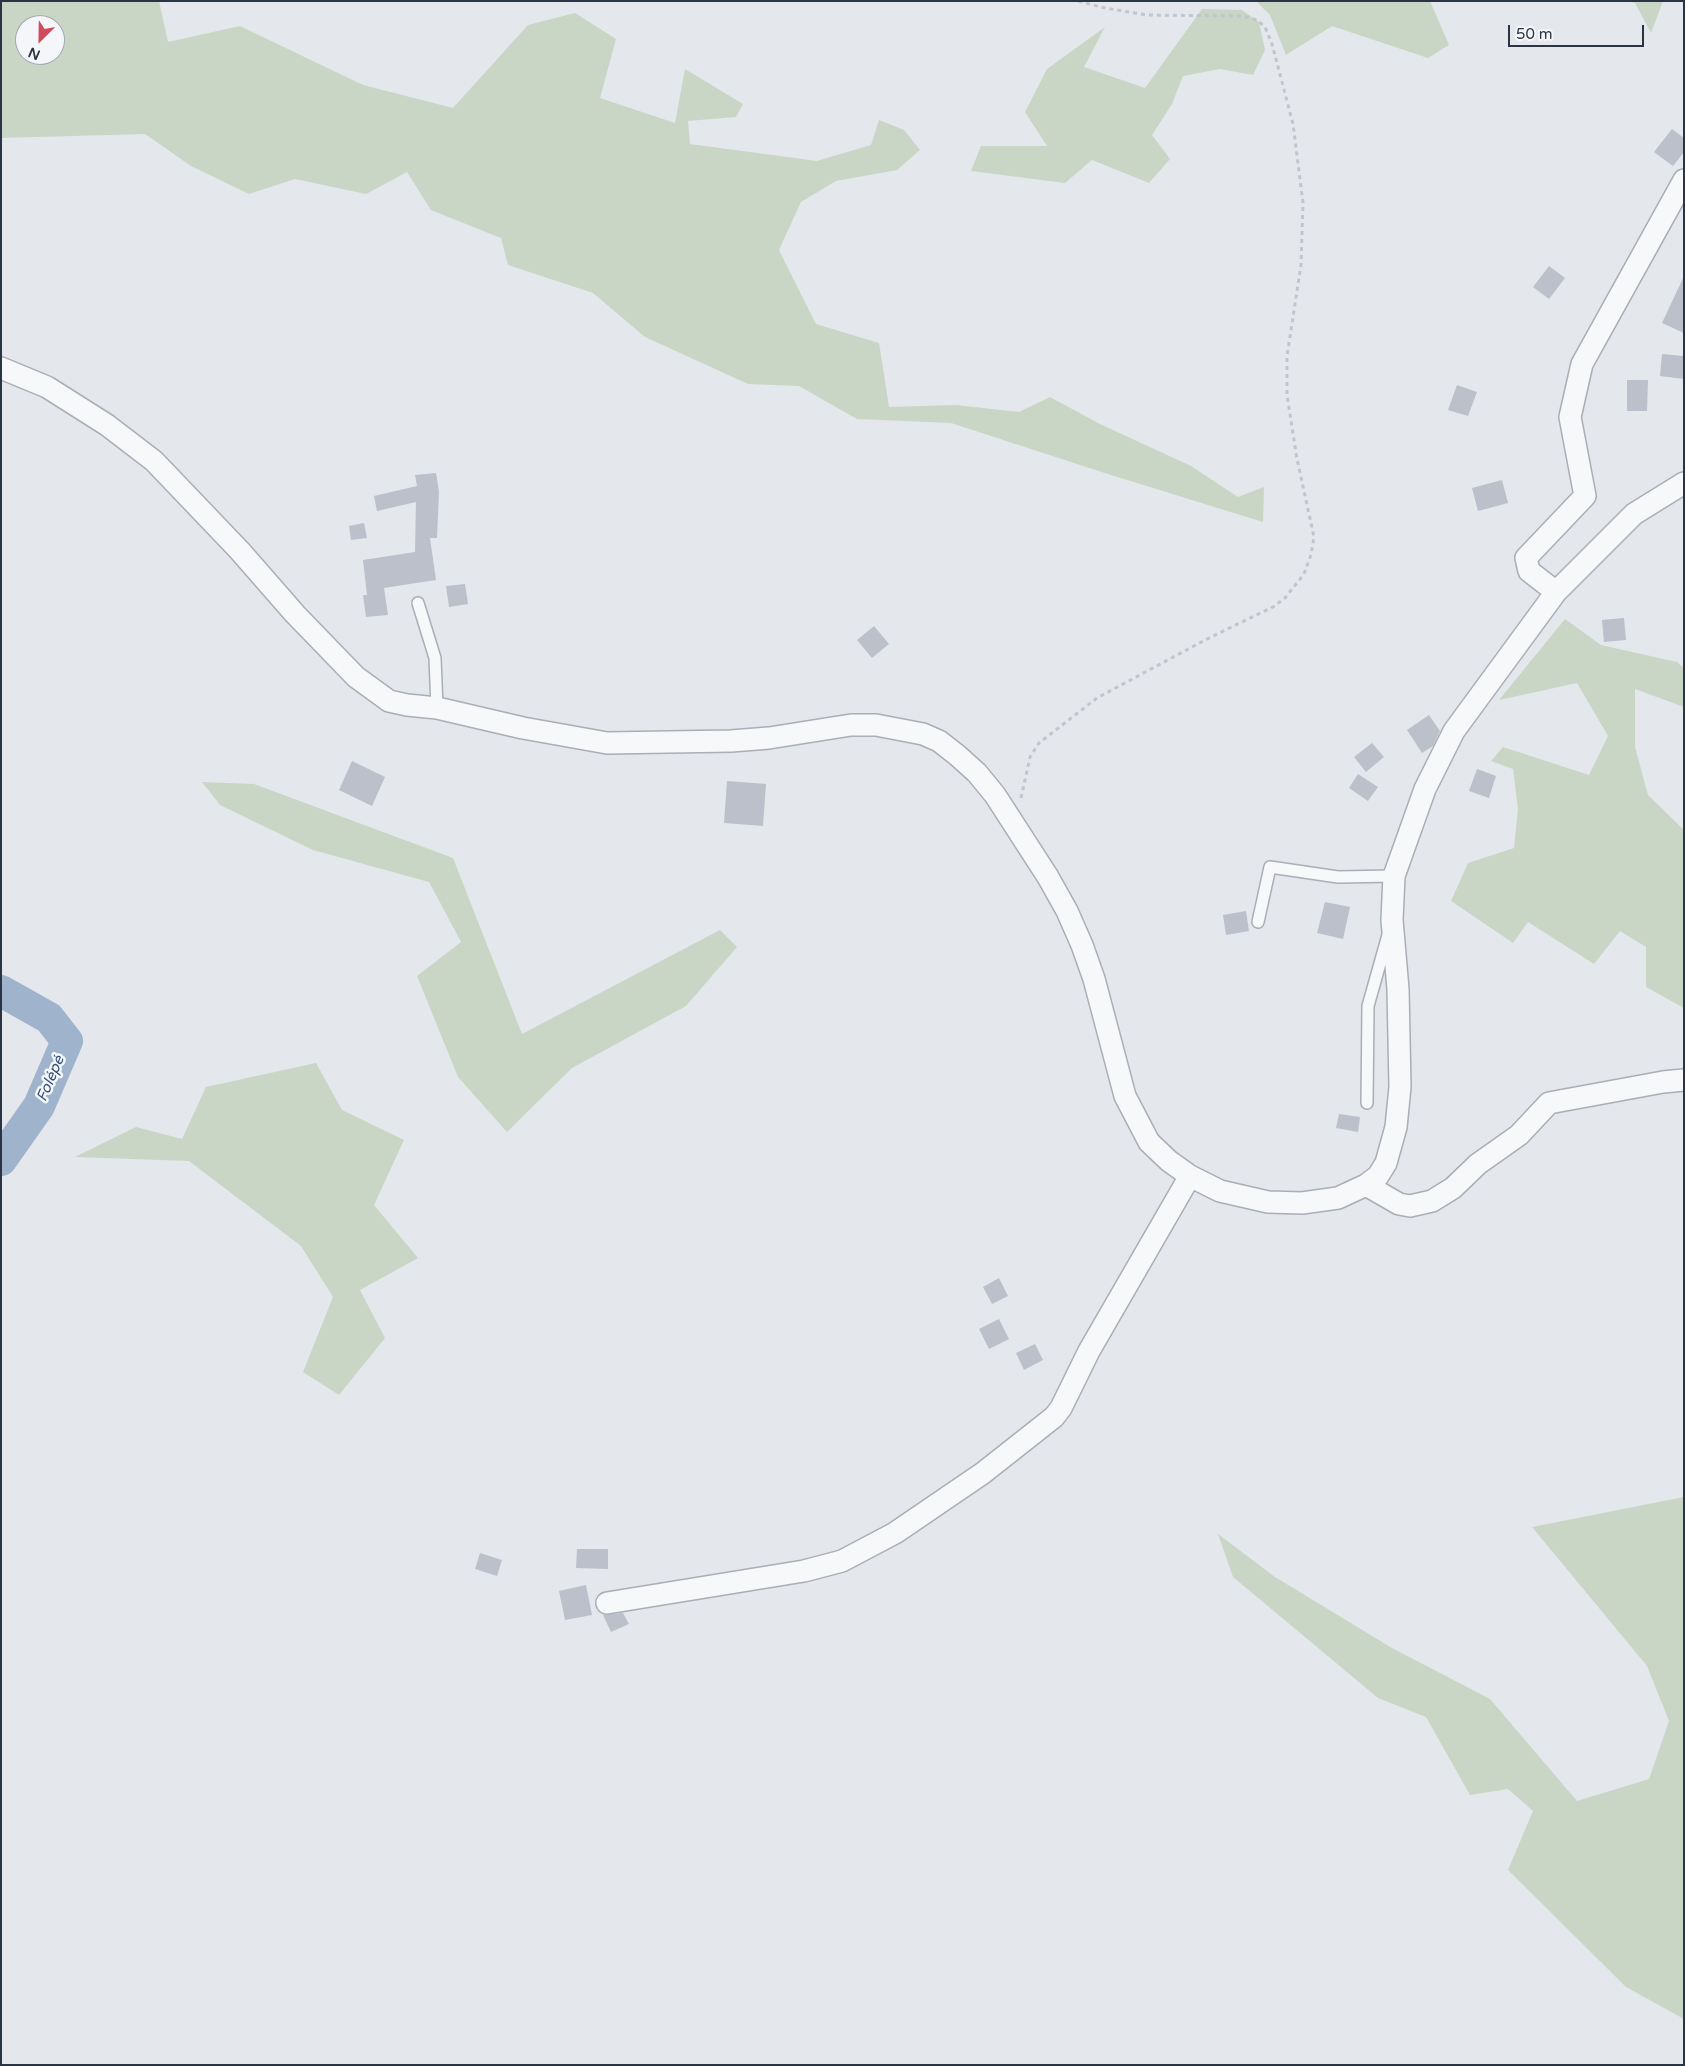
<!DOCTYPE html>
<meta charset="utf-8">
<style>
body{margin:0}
#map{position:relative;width:1685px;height:2066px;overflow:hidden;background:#e4e7ec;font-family:"Varela Round",sans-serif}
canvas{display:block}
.frame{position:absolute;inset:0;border:2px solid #2b3445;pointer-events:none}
.north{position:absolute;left:15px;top:15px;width:50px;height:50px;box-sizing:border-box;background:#f4f6f9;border:1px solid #a4a8b1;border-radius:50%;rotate:203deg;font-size:14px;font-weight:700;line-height:20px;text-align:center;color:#2b3445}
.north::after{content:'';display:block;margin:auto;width:18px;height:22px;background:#d1495b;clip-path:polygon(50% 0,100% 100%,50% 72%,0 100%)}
.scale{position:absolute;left:1508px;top:25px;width:136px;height:22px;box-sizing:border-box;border:2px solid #2b3445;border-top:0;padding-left:6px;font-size:15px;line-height:18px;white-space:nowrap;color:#2b3445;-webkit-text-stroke:4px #f4f6f9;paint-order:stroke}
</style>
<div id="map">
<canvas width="1685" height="2066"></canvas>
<div class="frame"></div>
<div class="north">N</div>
<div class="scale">50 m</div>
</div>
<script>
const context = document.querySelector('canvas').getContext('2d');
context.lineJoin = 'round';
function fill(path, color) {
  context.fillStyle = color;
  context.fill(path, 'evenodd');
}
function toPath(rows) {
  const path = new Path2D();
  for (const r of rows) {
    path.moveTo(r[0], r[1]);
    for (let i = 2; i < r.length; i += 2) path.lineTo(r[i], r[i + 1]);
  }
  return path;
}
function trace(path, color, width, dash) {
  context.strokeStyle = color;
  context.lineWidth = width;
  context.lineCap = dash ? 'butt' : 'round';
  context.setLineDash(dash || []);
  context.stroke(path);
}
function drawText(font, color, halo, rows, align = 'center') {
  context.font = font + ' "Varela Round",sans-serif';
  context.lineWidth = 5;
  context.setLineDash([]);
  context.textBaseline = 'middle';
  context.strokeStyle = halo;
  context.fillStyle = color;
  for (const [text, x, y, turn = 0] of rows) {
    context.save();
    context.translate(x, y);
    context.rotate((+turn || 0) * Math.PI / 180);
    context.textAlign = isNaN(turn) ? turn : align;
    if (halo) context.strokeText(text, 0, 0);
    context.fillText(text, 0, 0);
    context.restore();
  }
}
const green = toPath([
 [1,1,159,1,168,42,240,26,363,85,453,108,528,25,575,13,616,39,600,98,675,123,685,69,743,104,736,117,688,121,690,144,817,161,871,145,879,120,904,130,920,150,897,170,836,181,801,202,779,250,816,324,879,343,889,407,956,405,1019,412,1050,397,1100,424,1191,466,1238,497,1264,487,1263,522,1111,475,951,423,857,419,799,386,748,384,645,337,593,293,508,265,501,238,431,210,407,172,366,194,295,179,249,194,191,166,145,134,1,138],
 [25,25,55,25,55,55,25,55],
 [1256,1,1430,1,1449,45,1428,58,1332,26,1286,55,1270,15],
 [1628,1,1663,1,1651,33,1635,3],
 [1202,9,1242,10,1259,22,1265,50,1253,75,1220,69,1183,76,1172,104,1152,135,1170,159,1149,183,1092,160,1065,183,971,171,981,146,1047,146,1025,112,1047,69,1105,27,1084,67,1145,88],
 [1565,619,1601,645,1677,662,1684,668,1684,707,1635,689,1635,747,1648,795,1684,830,1684,1008,1646,987,1646,947,1620,931,1594,964,1528,922,1513,943,1451,901,1468,863,1514,848,1518,809,1513,769,1491,761,1503,747,1589,775,1608,736,1577,683,1499,700],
 [202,782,254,784,453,858,522,1034,720,930,737,947,686,1006,572,1068,507,1132,458,1077,417,976,461,942,429,882,313,850,220,805],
 [316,1063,342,1110,404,1140,374,1205,418,1258,360,1290,385,1338,339,1395,303,1372,333,1297,301,1246,189,1161,75,1157,136,1127,182,1139,206,1087],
 [1684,1497,1684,2019,1626,1987,1508,1870,1533,1811,1508,1789,1470,1795,1426,1717,1378,1698,1233,1577,1218,1534,1275,1577,1392,1648,1490,1699,1577,1801,1649,1779,1669,1721,1647,1666,1532,1527]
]);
const river = toPath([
 [1,991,49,1018,67,1041,39,1106,1,1160]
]);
const building = toPath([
 [1672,129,1684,138,1684,152,1673,166,1654,152],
 [1549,266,1565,278,1549,299,1533,287],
 [1684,276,1684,333,1662,323],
 [1662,354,1684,356,1684,379,1660,376],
 [1627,380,1648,380,1647,411,1627,411],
 [1457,385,1477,392,1468,416,1448,410],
 [436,473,439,492,437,538,430,538,436,580,384,588,388,615,366,617,363,595,367,595,363,560,415,552,416,502,377,511,374,496,417,486,415,475],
 [1502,480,1508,503,1478,511,1472,488],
 [364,523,367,538,351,540,349,526],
 [465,584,468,604,449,607,446,586],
 [1624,618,1626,640,1604,642,1602,620],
 [874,626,889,644,872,658,857,640],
 [1429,715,1440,731,1433,746,1422,753,1407,730],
 [1372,743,1384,757,1366,772,1354,757],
 [352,761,385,777,372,806,339,790],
 [1477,769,1496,776,1489,798,1469,791],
 [1358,774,1378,787,1368,801,1349,788],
 [727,781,766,784,763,826,724,823],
 [1325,902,1350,907,1343,939,1317,933],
 [1246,911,1249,931,1226,935,1223,915],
 [1339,1114,1360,1117,1358,1132,1336,1128],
 [999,1278,1008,1296,992,1304,983,1287],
 [999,1319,1009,1339,989,1349,979,1329],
 [1035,1344,1043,1360,1024,1370,1016,1353],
 [577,1549,608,1549,608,1569,576,1568],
 [480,1553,502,1560,497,1576,475,1569],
 [586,1585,592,1615,565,1620,559,1591],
 [623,1613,629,1624,611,1632,603,1615]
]);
const path = toPath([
 [1021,798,1030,757,1039,743,1097,698,1205,640,1273,607,1285,598,1304,574,1311,555,1314,537,1297,459,1287,395,1287,356,1301,265,1303,203,1293,124,1272,44,1265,27,1257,20,1242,16,1147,15,1105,8,1078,1]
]);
const service = toPath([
 [418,603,435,658,437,708],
 [1258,922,1270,867,1338,877,1394,876],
 [1367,1103,1368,1006,1388,935]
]);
const minor = toPath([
 [1,368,47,387,107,425,154,461,240,551,295,614,356,677,389,701,407,705,437,708,523,728,607,743,731,741,769,738,851,725,876,725,923,734,939,741,957,755,977,773,995,795,1048,877,1067,911,1082,945,1094,979,1125,1096,1149,1142,1169,1161,1190,1176,1220,1191,1268,1202,1302,1203,1338,1198,1366,1185,1378,1176,1386,1163,1396,1127,1400,1087,1398,989,1392,920,1394,876,1425,789,1454,731,1556,592,1634,514,1684,483],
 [1556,592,1529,571,1526,558,1585,496,1570,417,1582,364,1684,180],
 [1366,1185,1399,1204,1410,1206,1432,1201,1453,1188,1478,1164,1519,1135,1549,1103,1663,1082,1684,1080],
 [607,1603,804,1571,842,1561,895,1533,983,1473,1054,1417,1061,1408,1089,1351,1190,1176]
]);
const waterNames = [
 ["Folépé",51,1079,-67]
];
fill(green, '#c9d6c5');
trace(river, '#9fb4cc', 32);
fill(building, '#bbc0ca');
trace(service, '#a9aeb7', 14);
trace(minor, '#a9aeb7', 24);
trace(path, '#c2c5cb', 3, [4, 4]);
trace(service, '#f7f8fa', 11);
trace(minor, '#f7f8fa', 21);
drawText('italic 15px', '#34527a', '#f4f6f9', waterNames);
</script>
